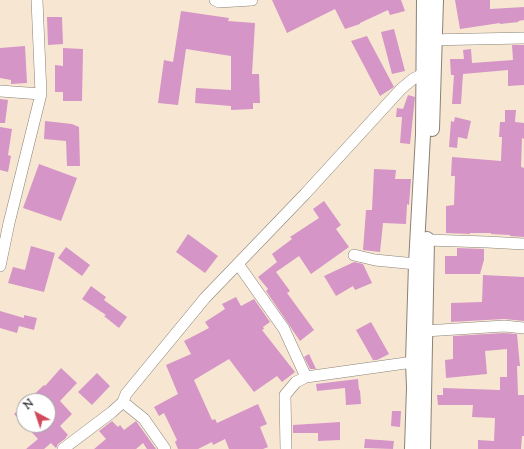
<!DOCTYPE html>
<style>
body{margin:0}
#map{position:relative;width:524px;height:449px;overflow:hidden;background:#f7e7d2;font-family:"Sorts Mill Goudy",serif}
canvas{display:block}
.north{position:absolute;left:16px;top:393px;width:40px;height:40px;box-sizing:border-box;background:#fff;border:1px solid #a4a4a4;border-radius:50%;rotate:320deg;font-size:11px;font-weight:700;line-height:16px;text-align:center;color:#1c1c1c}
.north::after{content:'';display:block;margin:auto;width:14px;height:18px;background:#d1495b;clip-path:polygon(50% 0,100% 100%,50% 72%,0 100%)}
</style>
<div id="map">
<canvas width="524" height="449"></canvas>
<div class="north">N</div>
</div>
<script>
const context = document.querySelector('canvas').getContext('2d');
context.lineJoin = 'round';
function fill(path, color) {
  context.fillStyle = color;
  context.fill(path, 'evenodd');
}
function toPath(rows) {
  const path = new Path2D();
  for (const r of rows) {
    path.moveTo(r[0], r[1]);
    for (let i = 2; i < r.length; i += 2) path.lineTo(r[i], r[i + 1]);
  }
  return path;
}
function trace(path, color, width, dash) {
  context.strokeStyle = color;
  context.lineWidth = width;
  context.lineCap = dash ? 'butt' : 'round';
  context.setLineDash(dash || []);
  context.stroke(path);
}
const building = toPath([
 [272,0,401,0,405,11,390,15,388,10,360,23,360,24,345,29,335,9,287,33],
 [455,0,490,0,490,9,524,7,524,20,518,21,519,22,500,24,500,23,460,29],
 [181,11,229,18,228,21,255,23,252,74,259,74,260,103,253,103,253,109,231,110,231,106,195,103,196,88,231,90,231,56,186,49,178,105,158,103,164,60,173,62],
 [47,17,62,17,63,44,48,45],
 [394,29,405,71,392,74,381,32],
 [367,36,394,87,380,96,351,41],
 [512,45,524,45,524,85,508,86,508,70,463,74,461,104,452,104,454,75,451,75,450,59,464,59,463,50,471,49,472,63,513,60],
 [25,46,27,83,11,84,11,80,0,78,0,48],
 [63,48,83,49,82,101,63,101,63,92,55,92,55,65,63,66],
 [408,95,415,97,410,144,400,143,402,117,396,117,397,108,403,109],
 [0,99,8,100,5,123,0,123],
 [505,110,516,110,515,122,524,123,524,139,522,138,521,167,524,168,524,237,510,236,510,235,491,234,491,233,470,233,470,234,446,233,446,206,454,205,455,176,451,176,452,157,501,161,502,137,499,137,500,122,505,122],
 [455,117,471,121,467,139,458,137,457,148,449,147,451,121,454,122],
 [45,121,72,124,79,127,80,166,67,166,66,141,44,139],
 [0,127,12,129,8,155,11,156,8,172,0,170],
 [39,164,77,178,61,221,23,208],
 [374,169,396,170,395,179,411,179,409,205,407,204,406,224,383,223,380,252,363,250,366,210,372,210],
 [324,201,341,225,336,229,349,247,311,274,299,256,276,272,290,291,287,293,314,330,300,341,266,291,268,289,258,277,277,262,272,254,292,239,290,237,319,218,313,209],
 [188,234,218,256,205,273,176,252],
 [31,246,55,253,44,292,8,283,13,267,25,270],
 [66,247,90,265,82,276,58,258],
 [457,248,484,249,484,260,480,274,445,274,445,256,457,256],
 [354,262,363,264,372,283,355,290,353,286,336,296,324,276],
 [483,275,524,277,524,321,504,319,451,322,451,303,482,302],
 [91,286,106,297,104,300,127,317,119,328,104,316,106,315,82,299],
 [236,297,241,306,254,299,270,322,263,327,264,329,262,330,295,372,282,382,277,376,254,392,229,359,194,380,212,420,215,419,217,423,258,404,267,424,260,427,268,447,263,449,229,449,225,439,213,445,212,442,198,449,178,449,175,442,177,440,164,413,159,416,154,407,178,394,166,365,191,354,184,341,209,328,205,322,225,309,222,304],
 [0,311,24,318,24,315,37,318,34,330,19,326,17,333,0,328],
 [371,322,389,354,377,360,373,360,356,330],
 [504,333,517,334,519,356,520,366,517,366,518,395,524,395,524,436,522,436,521,449,478,449,478,440,494,441,495,418,472,417,473,405,438,405,437,395,443,395,443,388,500,390,500,377,507,377,507,349,485,351,487,374,446,378,445,360,453,359,453,336],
 [309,354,316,369,310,369,304,357],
 [61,368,77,383,60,401,72,414,60,426,68,435,66,437,66,438,58,444,56,448,51,443,44,449,26,449,38,439,25,425,48,425,48,401,27,401,44,385,45,386],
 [97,373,110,386,92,405,78,392],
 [358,379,359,390,360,390,361,404,346,405,345,388,317,391,316,384],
 [24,404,24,424,14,414],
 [392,411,401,411,400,427,391,426],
 [112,421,118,427,120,425,124,430,136,421,156,449,147,449,143,443,136,449,94,449,106,439,99,431],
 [340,422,340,440,318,441,318,433,293,433,293,425],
 [365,439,394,441,393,449,364,448]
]);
const minor = toPath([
 [215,0,219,2,252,0],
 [427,40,524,38],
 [0,91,41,94,37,0],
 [427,240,487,242,524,244],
 [354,255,375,260,416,264],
 [238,264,284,329,306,377],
 [0,266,9,223,41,94],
 [425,331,504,326,524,328],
 [123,402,144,419,165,449],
 [63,449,112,412,123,402,126,394,205,298,305,194,401,89,413,79,423,74],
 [286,449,285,395,296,382,306,377,413,362]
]);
const major = toPath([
 [432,129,436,0],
 [412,449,414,388,413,362,416,264,423,135,424,0],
 [423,449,427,239]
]);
fill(building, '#d595c6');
trace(minor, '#8a8277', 12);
trace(major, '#8a8277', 16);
trace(minor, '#fff', 11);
trace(major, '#fff', 14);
</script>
